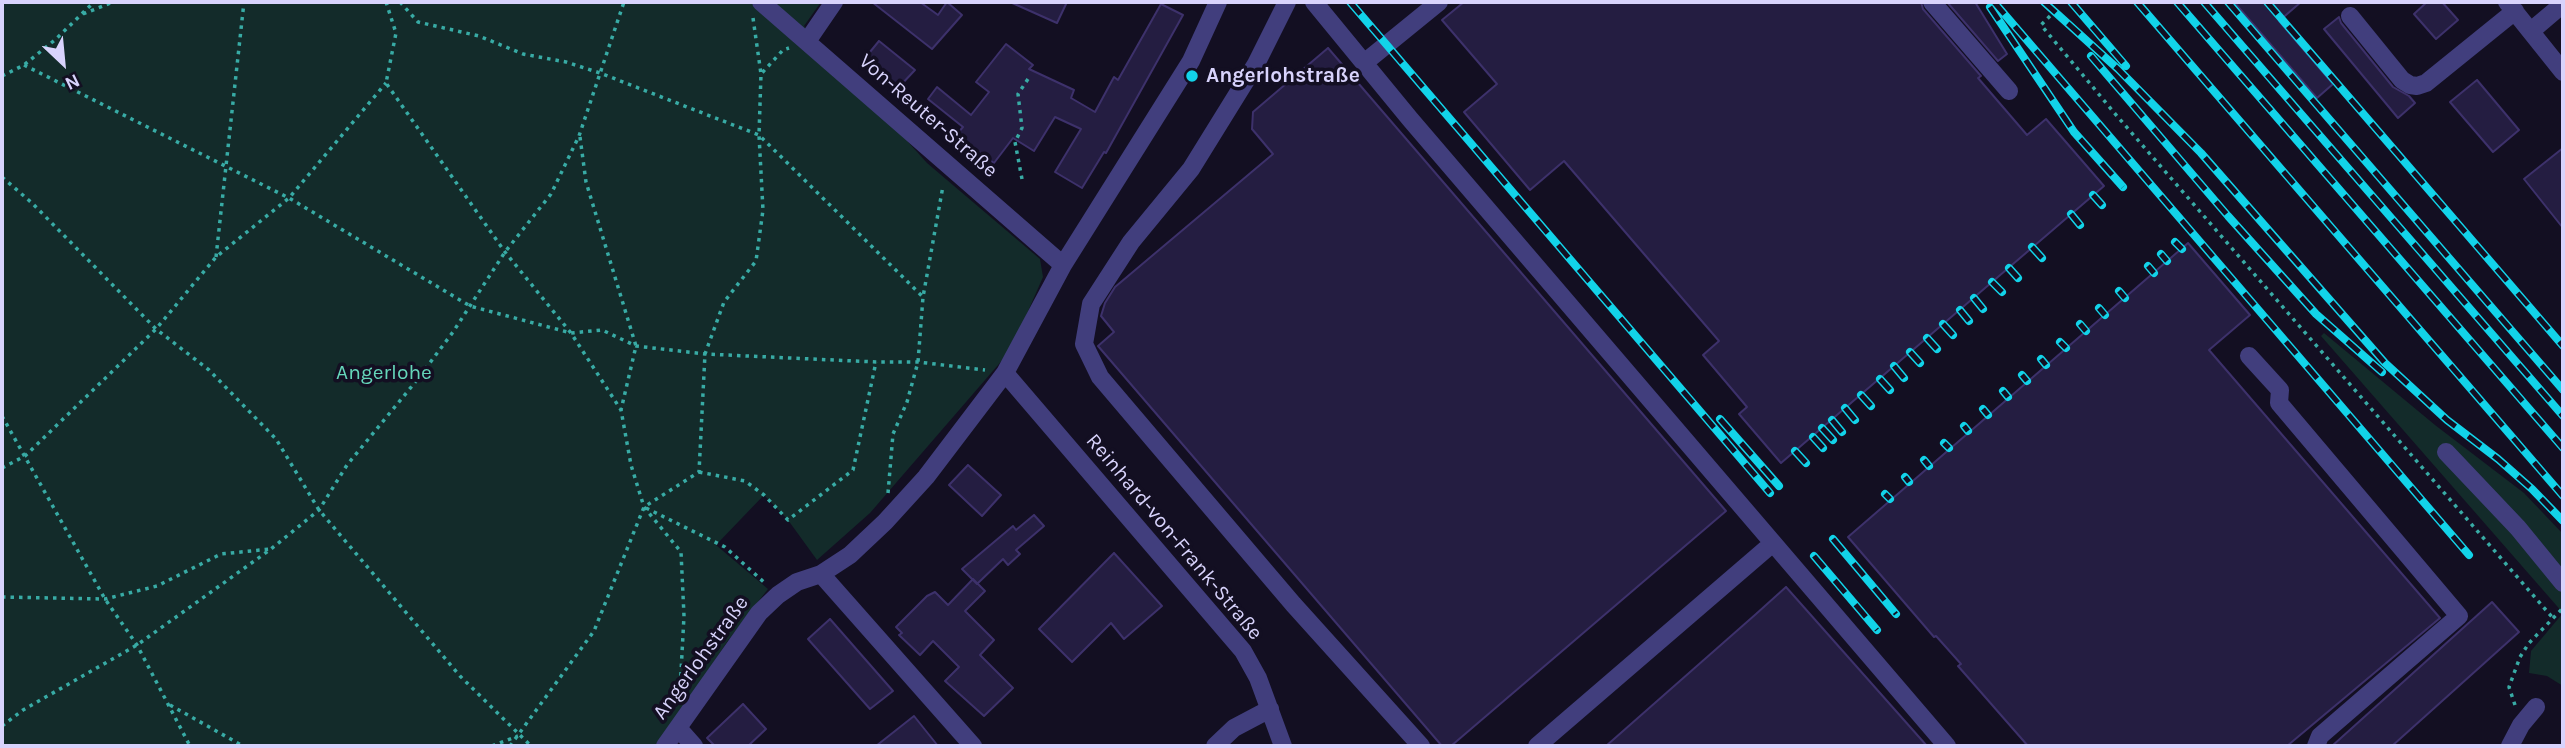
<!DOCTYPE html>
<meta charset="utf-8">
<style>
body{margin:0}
#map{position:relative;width:2565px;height:748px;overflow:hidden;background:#130f22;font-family:Karla,sans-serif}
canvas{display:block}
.frame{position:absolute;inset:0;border:4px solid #d8d3fc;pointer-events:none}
.north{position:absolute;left:28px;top:28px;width:70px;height:70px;-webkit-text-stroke:5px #130f22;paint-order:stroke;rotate:154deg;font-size:19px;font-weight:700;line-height:28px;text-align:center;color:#d8d3fc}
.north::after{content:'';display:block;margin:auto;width:24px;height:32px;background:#d8d3fc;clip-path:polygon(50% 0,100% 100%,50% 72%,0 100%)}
</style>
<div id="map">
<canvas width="2565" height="748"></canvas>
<div class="frame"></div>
<div class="north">N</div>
</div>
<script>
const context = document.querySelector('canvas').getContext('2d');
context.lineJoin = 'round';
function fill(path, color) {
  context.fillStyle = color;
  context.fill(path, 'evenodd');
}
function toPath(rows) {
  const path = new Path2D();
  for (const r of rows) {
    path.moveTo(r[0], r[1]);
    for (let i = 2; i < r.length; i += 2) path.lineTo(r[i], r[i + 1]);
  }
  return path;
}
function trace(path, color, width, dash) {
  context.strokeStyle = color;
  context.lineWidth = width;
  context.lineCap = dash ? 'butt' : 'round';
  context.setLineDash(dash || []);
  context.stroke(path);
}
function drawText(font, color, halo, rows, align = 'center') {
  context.font = font + ' Karla,sans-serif';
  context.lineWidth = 7;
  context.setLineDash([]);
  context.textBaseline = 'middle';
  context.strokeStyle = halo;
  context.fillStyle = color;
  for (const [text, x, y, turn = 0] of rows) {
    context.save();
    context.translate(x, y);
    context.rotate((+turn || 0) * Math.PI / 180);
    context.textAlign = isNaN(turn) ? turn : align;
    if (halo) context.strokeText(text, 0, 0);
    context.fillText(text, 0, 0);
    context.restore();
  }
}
const green = toPath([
 [2,2,821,2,804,26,927,163,1040,259,1043,277,1011,350,870,513,817,560,788,520,764,495,716,545,768,589,727,642,671,726,670,746,2,746],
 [2324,333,2435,425,2524,493,2563,534,2563,686,2547,676,2529,673,2531,651,2563,613,2321,336]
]);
const building = toPath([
 [872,2,920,2,938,15,947,2,962,15,932,49,872,2],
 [1010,2,1067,2,1057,23,1010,2],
 [1464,2,1921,2,1923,9,1981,76,1978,78,2027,135,2046,119,2104,186,1781,463,1739,414,1747,407,1703,355,1719,341,1564,161,1530,190,1464,112,1497,84,1442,20,1464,2],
 [1947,2,1975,2,2007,54,1998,61,1947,2],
 [2234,2,2301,2,2279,21,2333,84,2317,98,2234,2],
 [2427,2,2442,2,2458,20,2436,39,2414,14,2427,2],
 [1161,4,1183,15,1106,153,1104,152,1082,188,1055,172,1081,129,1055,117,1034,151,1013,138,994,163,956,135,963,127,928,99,937,87,971,115,989,92,976,82,1006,44,1033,65,1029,69,1074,90,1071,98,1095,112,1114,77,1118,80,1161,4],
 [2339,17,2341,23,2393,87,2409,96,2415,103,2398,118,2324,29,2339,17],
 [879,41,915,70,899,87,865,58,879,41],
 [1328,48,1726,511,1451,746,1442,746,1098,346,1114,332,1101,316,1105,303,1115,287,1273,154,1252,129,1253,112,1328,48],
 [2477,80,2519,130,2493,152,2450,102,2477,80],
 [2563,148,2563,228,2524,179,2563,148],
 [2188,243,2250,315,2209,350,2440,618,2287,746,2028,746,1958,666,1961,664,1936,636,1934,637,1848,537,2188,243],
 [968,465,1001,495,982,516,949,485,968,465],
 [1034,515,1044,526,1016,550,1020,554,1008,565,1003,559,977,584,962,569,1013,526,1016,530,1034,515],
 [1114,553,1162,606,1124,639,1111,623,1072,662,1039,629,1114,553],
 [973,579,985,591,965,611,994,640,980,655,1013,688,984,716,945,681,959,667,933,641,920,655,899,635,902,633,896,627,927,596,935,592,948,605,973,579],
 [1786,587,1927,746,1606,746,1756,614,1786,587],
 [2492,602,2519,632,2392,746,2332,746,2492,602],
 [830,619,893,691,870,709,808,639,830,619],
 [743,704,766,729,748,746,715,746,707,738,743,704],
 [914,716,938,746,876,746,914,716]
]);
const path = toPath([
 [386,2,396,33,386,83,505,252,571,333,621,410],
 [400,2,418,22,479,36,523,54,566,62,600,73,759,135,923,297],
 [83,14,113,2],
 [2050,16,2041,25,2117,116,2552,617],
 [753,18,761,74],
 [24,65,289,198,470,306,571,333,602,330,636,346,705,354,876,362,918,362,985,370],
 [2,76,24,65,56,39,94,2],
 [580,137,586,182,636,346,621,410,631,465,644,507,681,552,684,616,680,691],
 [2,177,32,203,156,329,209,370,276,439,319,510,460,676,531,746],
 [1022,179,1015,142,1022,128,1018,94,1028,79],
 [216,257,244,2],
 [2,416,105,599,137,645,190,746],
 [2,468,25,456,156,329,216,257,289,198,386,83],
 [699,472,745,481,764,495,788,520,853,470,876,362],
 [888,493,893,434,907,402,918,362,923,297,943,186],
 [646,508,725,547,766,584],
 [2,597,105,599,157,586,221,554,270,549],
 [170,705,243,746],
 [2515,705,2509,687,2520,657,2529,643,2563,608],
 [2,726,23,710,137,645,271,549,319,510,347,465,417,380,453,332,505,252,551,194,579,136,624,2],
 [492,746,518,736],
 [510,746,594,631,644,507,699,472,705,354,724,302,756,261,763,210,759,135,761,74,783,50,789,48]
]);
const minor = toPath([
 [761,2,1063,265],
 [1287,2,1256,64,1191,169,1131,242,1091,304,1084,344,1100,377,1293,604,1421,746],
 [1314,2,1410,119,1947,746],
 [1932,2,2009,91],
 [2507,2,2563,72],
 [2350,16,2402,80,2410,85,2417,86,2426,83,2515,11],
 [2531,31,2563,4],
 [808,40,834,2],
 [1364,63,1439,2],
 [2249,356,2280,390,2279,403,2459,616,2320,736,2316,746],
 [1005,373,1243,651,1258,678,1283,746],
 [2446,452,2518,528,2563,583],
 [821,574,973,746],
 [678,728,694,746],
 [665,746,759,613,778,595,797,582,821,574,850,555,885,522,926,477,1005,373,1063,265,1191,61,1218,2],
 [1215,746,1234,728,1270,709],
 [1537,746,1773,543],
 [2510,746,2521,725,2536,707]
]);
const rail = toPath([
 [1350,2,1770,493],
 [1994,2,2469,555],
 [2044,2,2118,69,2201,153,2385,363,2447,420,2498,459,2532,489,2563,521],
 [2071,2,2126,66],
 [2137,2,2563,496],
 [2177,2,2563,448],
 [2204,2,2563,416],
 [2228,2,2563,390],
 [2267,2,2563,346],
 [1990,7,2074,132,2123,187],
 [2091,56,2228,216,2316,314,2382,372],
 [2093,195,2102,205],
 [2071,214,2080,225],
 [2175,242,2182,249],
 [2032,247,2042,258],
 [2161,254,2167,261],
 [2148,266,2154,273],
 [2009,268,2018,278],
 [1992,282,2002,292],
 [2119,291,2125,298],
 [1974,298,1983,309],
 [2099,308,2105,315],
 [1960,310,1969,321],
 [1943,324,1953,335],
 [2080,324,2086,331],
 [1927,338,1937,349],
 [2060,342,2066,348],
 [1910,352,1920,363],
 [2041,359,2046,365],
 [1894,366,1904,378],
 [2022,375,2027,381],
 [1880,379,1890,390],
 [2003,391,2008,397],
 [1861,395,1871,406],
 [1845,408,1855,420],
 [1983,409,1988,415],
 [1720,419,1779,486],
 [1832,420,1842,432],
 [1964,426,1968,431],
 [1822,428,1833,440],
 [1813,437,1823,448],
 [1944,443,1949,448],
 [1795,451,1806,463],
 [1924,460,1929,466],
 [1905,477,1909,482],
 [1885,494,1890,499],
 [1833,539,1896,614],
 [1814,556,1877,630]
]);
const markers = [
 [1192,76,7,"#12d3e9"]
];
const poiNames = [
 ["Angerlohstraße",1206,76]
];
const streetNames = [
 ["Von-Reuter-Straße",928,116,41],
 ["Reinhard-von-Frank-Straße",1174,537,50],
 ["Angerlohstraße",701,658,-54]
];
const parkNames = [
 ["Angerlohe",384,373]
];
fill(green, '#132b2a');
fill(building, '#241d41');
trace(building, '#3d316b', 2);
trace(path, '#38aba5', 3.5, [3.5, 5]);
trace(minor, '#413e7d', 18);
trace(rail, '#12d3e9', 8);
trace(rail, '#130f22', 5, [16]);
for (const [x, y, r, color] of markers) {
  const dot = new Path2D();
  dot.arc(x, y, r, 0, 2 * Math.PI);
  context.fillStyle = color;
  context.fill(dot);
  trace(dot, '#130f22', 2.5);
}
drawText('bold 21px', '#d8d3fc', '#130f22', poiNames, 'left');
drawText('21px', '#d8d3fc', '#130f22', streetNames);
drawText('21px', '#65d6ba', '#130f22', parkNames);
</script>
